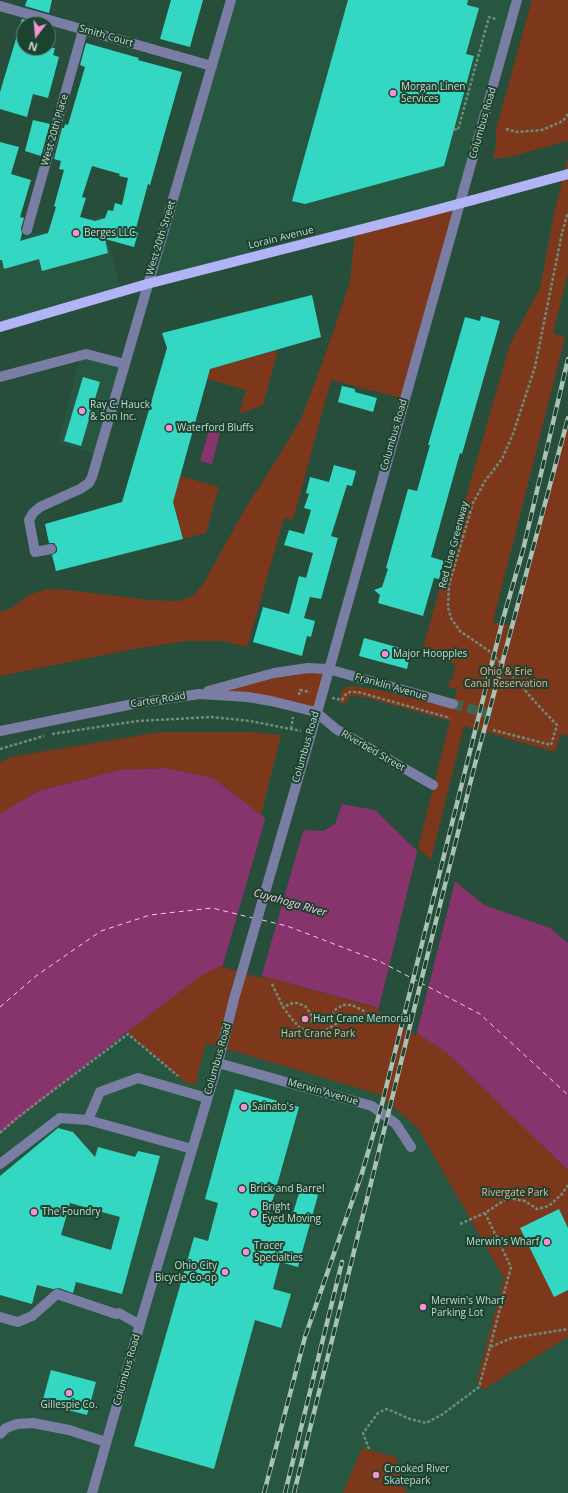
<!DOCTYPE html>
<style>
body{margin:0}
#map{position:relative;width:568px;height:1493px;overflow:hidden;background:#274d3b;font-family:"Open Sans",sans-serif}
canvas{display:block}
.north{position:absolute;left:16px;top:16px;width:40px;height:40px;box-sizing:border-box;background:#1c4230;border:1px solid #607f70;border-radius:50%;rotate:196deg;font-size:11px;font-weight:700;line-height:16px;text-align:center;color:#c6dacf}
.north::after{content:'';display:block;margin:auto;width:14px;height:18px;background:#f591d2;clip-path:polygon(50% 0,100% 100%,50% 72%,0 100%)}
</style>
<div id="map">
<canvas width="568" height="1493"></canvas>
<div class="north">N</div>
</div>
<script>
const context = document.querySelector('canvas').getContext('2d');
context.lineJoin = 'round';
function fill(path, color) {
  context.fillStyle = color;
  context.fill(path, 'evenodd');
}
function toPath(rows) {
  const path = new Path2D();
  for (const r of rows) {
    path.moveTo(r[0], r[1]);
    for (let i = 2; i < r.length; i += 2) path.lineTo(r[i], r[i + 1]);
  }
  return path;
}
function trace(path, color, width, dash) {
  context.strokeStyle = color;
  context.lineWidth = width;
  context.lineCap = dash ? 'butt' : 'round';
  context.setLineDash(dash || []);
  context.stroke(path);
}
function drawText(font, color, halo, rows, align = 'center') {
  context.font = font + ' "Open Sans",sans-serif';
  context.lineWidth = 4;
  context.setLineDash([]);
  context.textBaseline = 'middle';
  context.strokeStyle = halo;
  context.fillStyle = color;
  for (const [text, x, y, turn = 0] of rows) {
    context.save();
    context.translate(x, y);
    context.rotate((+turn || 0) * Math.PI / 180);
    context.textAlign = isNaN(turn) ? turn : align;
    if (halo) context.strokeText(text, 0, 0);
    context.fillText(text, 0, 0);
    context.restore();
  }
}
const built = toPath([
 [231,0,517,0,460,204,147,284],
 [102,216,121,292,0,327,0,243],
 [81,355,125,364,99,455,58,443],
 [127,1032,184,1082,195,1084,206,1043,378,1094,418,1128,504,1278,483,1390,568,1337,568,1493,0,1493,0,1134]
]);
const green = toPath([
 [532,0,568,0,568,141,506,158,493,158,496,146,496,129],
 [568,157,568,273,553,333,565,337,493,622,511,626,568,418,568,736,561,734,555,752,464,726,392,1017,446,1052,568,1170,568,1337,483,1390,477,1381,504,1278,418,1128,378,1094,206,1043,195,1085,184,1082,127,1032,202,975,223,965,378,1008,450,721,364,697,350,696,346,704,339,702,342,690,347,687,353,686,378,690,452,708,457,689,448,687,450,679,452,680,456,664,421,654,510,344,540,288,554,214],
 [460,204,405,399,331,380,293,520,284,518,247,647,223,641,186,641,134,649,0,676,0,612,11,608,31,594,48,589,69,590,149,600,179,601,194,595,203,584,245,509,279,456,301,419,328,347,350,282,355,231],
 [278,350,263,405,239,414,246,390,207,379,210,369],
 [180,476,219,487,206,533,183,539,173,502],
 [328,669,316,712,204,693,275,675],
 [160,732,249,732,281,735,261,815,213,778,165,768,120,770,38,791,0,814,0,763,10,757],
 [362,1448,396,1457,406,1493,343,1493]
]);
const water = toPath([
 [209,430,220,433,212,464,200,461],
 [165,768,213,778,265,818,303,830,323,831,335,824,342,804,375,810,413,847,484,905,550,928,568,943,568,1170,446,1052,376,1007,223,965,202,975,127,1032,0,1134,0,814,38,791,120,770]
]);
const pier = toPath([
 [266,816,304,828,261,978,223,967,222,968],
 [418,848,455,881,416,1036,378,1011]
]);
const ferry = toPath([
 [262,920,287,926,381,962,480,1014,568,1095],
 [0,1007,36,976,101,931,150,915,212,908,253,918]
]);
const building = toPath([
 [27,0,52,0,49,13,25,6],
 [171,0,203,0,190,47,160,39],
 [348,0,468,0,467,5,479,8,466,54,474,56,444,166,305,204,292,201],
 [22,19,40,24,24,24,24,48,55,48,53,55,59,57,48,98,33,94,27,117,0,109,0,92],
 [86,43,139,58,138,60,182,72,150,185,148,184,135,232,138,233,134,247,105,239,108,253,42,271,39,259,4,269,2,260,0,260,0,142,19,147,11,174,31,180,20,217,24,218,21,228,22,234,20,241,48,233,56,207,54,206,64,170,59,169,61,161,54,159,62,128,64,128,65,124,68,125,85,67,80,65],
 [92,166,120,174,119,176,128,178,122,205,115,203,113,211,108,210,105,218,95,221,80,217,86,198,82,197],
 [33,120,50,124,41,156,25,151],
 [312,295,321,337,210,369,173,502,183,539,56,571,52,555,57,552,57,547,54,543,49,543,45,524,122,502,167,348,162,333],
 [481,316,500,321,462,454,460,453,431,557,444,561,439,579,434,578,423,616,378,603,380,595,374,590,382,587,388,569,386,568,408,489,417,491,430,445,428,445,465,317,480,321],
 [83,377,100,382,81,446,64,441],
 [342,386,355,389,355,392,377,398,373,412,338,402],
 [334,465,356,471,352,486,347,485,331,536,338,538,321,599,310,597,304,618,315,621,311,637,307,636,302,656,253,642,263,607,289,614,299,576,306,578,313,553,284,545,289,530,304,534,311,510,304,508,309,494,306,493,310,477,329,482],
 [364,638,411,651,407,669,359,656],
 [235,1089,299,1107,268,1217,290,1223,300,1190,318,1195,298,1267,280,1262,273,1289,291,1294,281,1328,255,1320,214,1469,134,1446,194,1237,208,1241,218,1203,205,1199],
 [58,1128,73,1132,95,1157,98,1147,135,1157,138,1151,160,1156,122,1294,76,1282,73,1293,59,1288,53,1289,37,1285,32,1304,0,1295,0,1176],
 [70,1203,120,1217,111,1250,61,1235],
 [559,1209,568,1228,568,1290,554,1297,520,1228],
 [51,1370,96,1382,87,1415,42,1403]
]);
const minorTunnel = toPath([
 [453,704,496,716]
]);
const path = toPath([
 [454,129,458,130,489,17,496,19],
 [506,129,517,132,542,130,563,121,568,114],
 [299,695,300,690,310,692],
 [332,698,342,700,346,694,350,692,358,692,450,718],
 [291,729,293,717],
 [493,730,551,745,557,725,536,703,504,666,489,651,460,631,451,618,448,607,449,585,473,503,485,481,502,459,513,434,535,367,562,233,568,212],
 [52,734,138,721,211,717,250,721,301,731],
 [0,749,44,736],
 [272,984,283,1007,291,1018,300,1028,310,1032,321,1033,346,1018,352,1018,365,1020,371,1024,370,1017,366,1012,352,1005,343,1005,336,1009,330,1017,324,1021,312,1021,312,1016,306,1007,298,1003,293,1003,283,1007],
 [0,1133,18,1117,128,1034,178,1076],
 [460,1224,485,1213],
 [490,1347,511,1267,485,1213,508,1198,525,1201,537,1209,549,1206,562,1194,568,1185],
 [369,1449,363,1433,378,1413,382,1411,387,1409,410,1419,426,1423,443,1414,479,1387,490,1347,512,1338,568,1329]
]);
const minor = toPath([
 [0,6,212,66],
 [27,230,83,30],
 [0,377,86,354,125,364],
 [51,549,35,552,29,520,33,513,40,507,80,489,89,483,92,477,231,0],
 [208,691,274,673,308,668,328,669,453,704],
 [0,731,138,703,199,694,248,697,271,701,316,712,336,729,433,785],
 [218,1063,372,1106,396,1124,411,1147],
 [88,1120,100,1092,138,1078,207,1098],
 [0,1164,60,1118,88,1120,192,1149],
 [0,1317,18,1322,32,1316,57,1294,116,1314,119,1313,140,1325],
 [0,1434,6,1428,17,1424,33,1423,69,1430,106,1442],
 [92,1493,142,1317,218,1063,234,999,311,734,517,0]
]);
const major = toPath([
 [473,200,568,174],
 [0,327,147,284,409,217]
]);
const rail = toPath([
 [264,1493,305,1337,362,1173,381,1108,503,619,523,550,568,359],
 [285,1493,342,1262],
 [294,1493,475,764,568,418]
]);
const majorBridge = toPath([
 [409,217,473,200]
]);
const markers = [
 [393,93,4,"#f591d2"],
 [76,233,4,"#f591d2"],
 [82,411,4,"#f591d2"],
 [169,428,4,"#f591d2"],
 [385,654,4,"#f591d2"],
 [305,1019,4,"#f591d2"],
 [244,1107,4,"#f591d2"],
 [242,1189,4,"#f591d2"],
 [34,1212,4,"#f591d2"],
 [254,1213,4,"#f591d2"],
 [547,1242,4,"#f591d2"],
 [246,1252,4,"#f591d2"],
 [225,1272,4,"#f591d2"],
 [423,1307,4,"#f591d2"],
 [69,1393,4,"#f591d2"],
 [376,1475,4,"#f591d2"]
];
const streetNames = [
 ["Smith Court",106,36,16],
 ["Columbus Road",483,123,-74],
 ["West 20th Place",55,130,-74],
 ["West 20th Street",161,238,-73],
 ["Lorain Avenue",281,238,-14],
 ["Columbus Road",394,435,-74],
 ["Red Line Greenway",454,545,-75],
 ["Franklin Avenue",391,687,16],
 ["Carter Road",158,700,-9],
 ["Columbus Road",306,747,-74],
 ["Riverbed Street",373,751,30],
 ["Columbus Road",218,1059,-74],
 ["Merwin Avenue",323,1092,16],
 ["Columbus Road",127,1370,-74]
];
const poiNames = [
 ["Morgan Linen",401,87],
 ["Services",401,99],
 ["Berges LLC",84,233],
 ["Ray C. Hauck",90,405],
 ["& Son Inc.",90,417],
 ["Waterford Bluffs",177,428],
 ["Major Hoopples",393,654],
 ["Hart Crane Memorial",313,1019],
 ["Sainato's",252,1107],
 ["Brick and Barrel",250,1189],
 ["Bright",262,1207],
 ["Eyed Moving",262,1219],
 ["The Foundry",42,1212],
 ["Merwin's Wharf",539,1242,"right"],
 ["Tracer",254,1246],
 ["Specialties",254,1258],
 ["Ohio City",217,1266,"right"],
 ["Bicycle Co-op",217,1278,"right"],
 ["Merwin's Wharf",431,1301],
 ["Parking Lot",431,1313],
 ["Gillespie Co.",69,1405,"center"],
 ["Crooked River",384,1469],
 ["Skatepark",384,1481]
];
const parkNames = [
 ["Ohio & Erie",506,672],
 ["Canal Reservation",506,684],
 ["Hart Crane Park",318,1034],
 ["Rivergate Park",515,1193]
];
const waterNames = [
 ["Cuyahoga River",290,903,16]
];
fill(built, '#285741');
fill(green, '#7d381c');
fill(water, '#87346d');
fill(pier, '#274d3b');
trace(ferry, '#f9c9e6', 1, [5, 4]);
fill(building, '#34d8c2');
trace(minorTunnel, '#3f6251', 10, [10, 5]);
trace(path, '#6e8c7d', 2.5, [3, 2]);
trace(minor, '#7a7da4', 10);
trace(major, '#b2b5f5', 10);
trace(rail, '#aac2b5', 4.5);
trace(rail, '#1c4230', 3, [9]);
trace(majorBridge, '#b2b5f5', 10);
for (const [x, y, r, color] of markers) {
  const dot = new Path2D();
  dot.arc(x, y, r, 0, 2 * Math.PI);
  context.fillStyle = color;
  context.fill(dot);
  trace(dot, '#1c4230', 1.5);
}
drawText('10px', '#c6dacf', '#1c4230', streetNames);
drawText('10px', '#c6dacf', '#1c4230', poiNames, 'left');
drawText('10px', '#f7ac8f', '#1c4230', parkNames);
drawText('italic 11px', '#f9c9e6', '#1c4230', waterNames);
</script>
